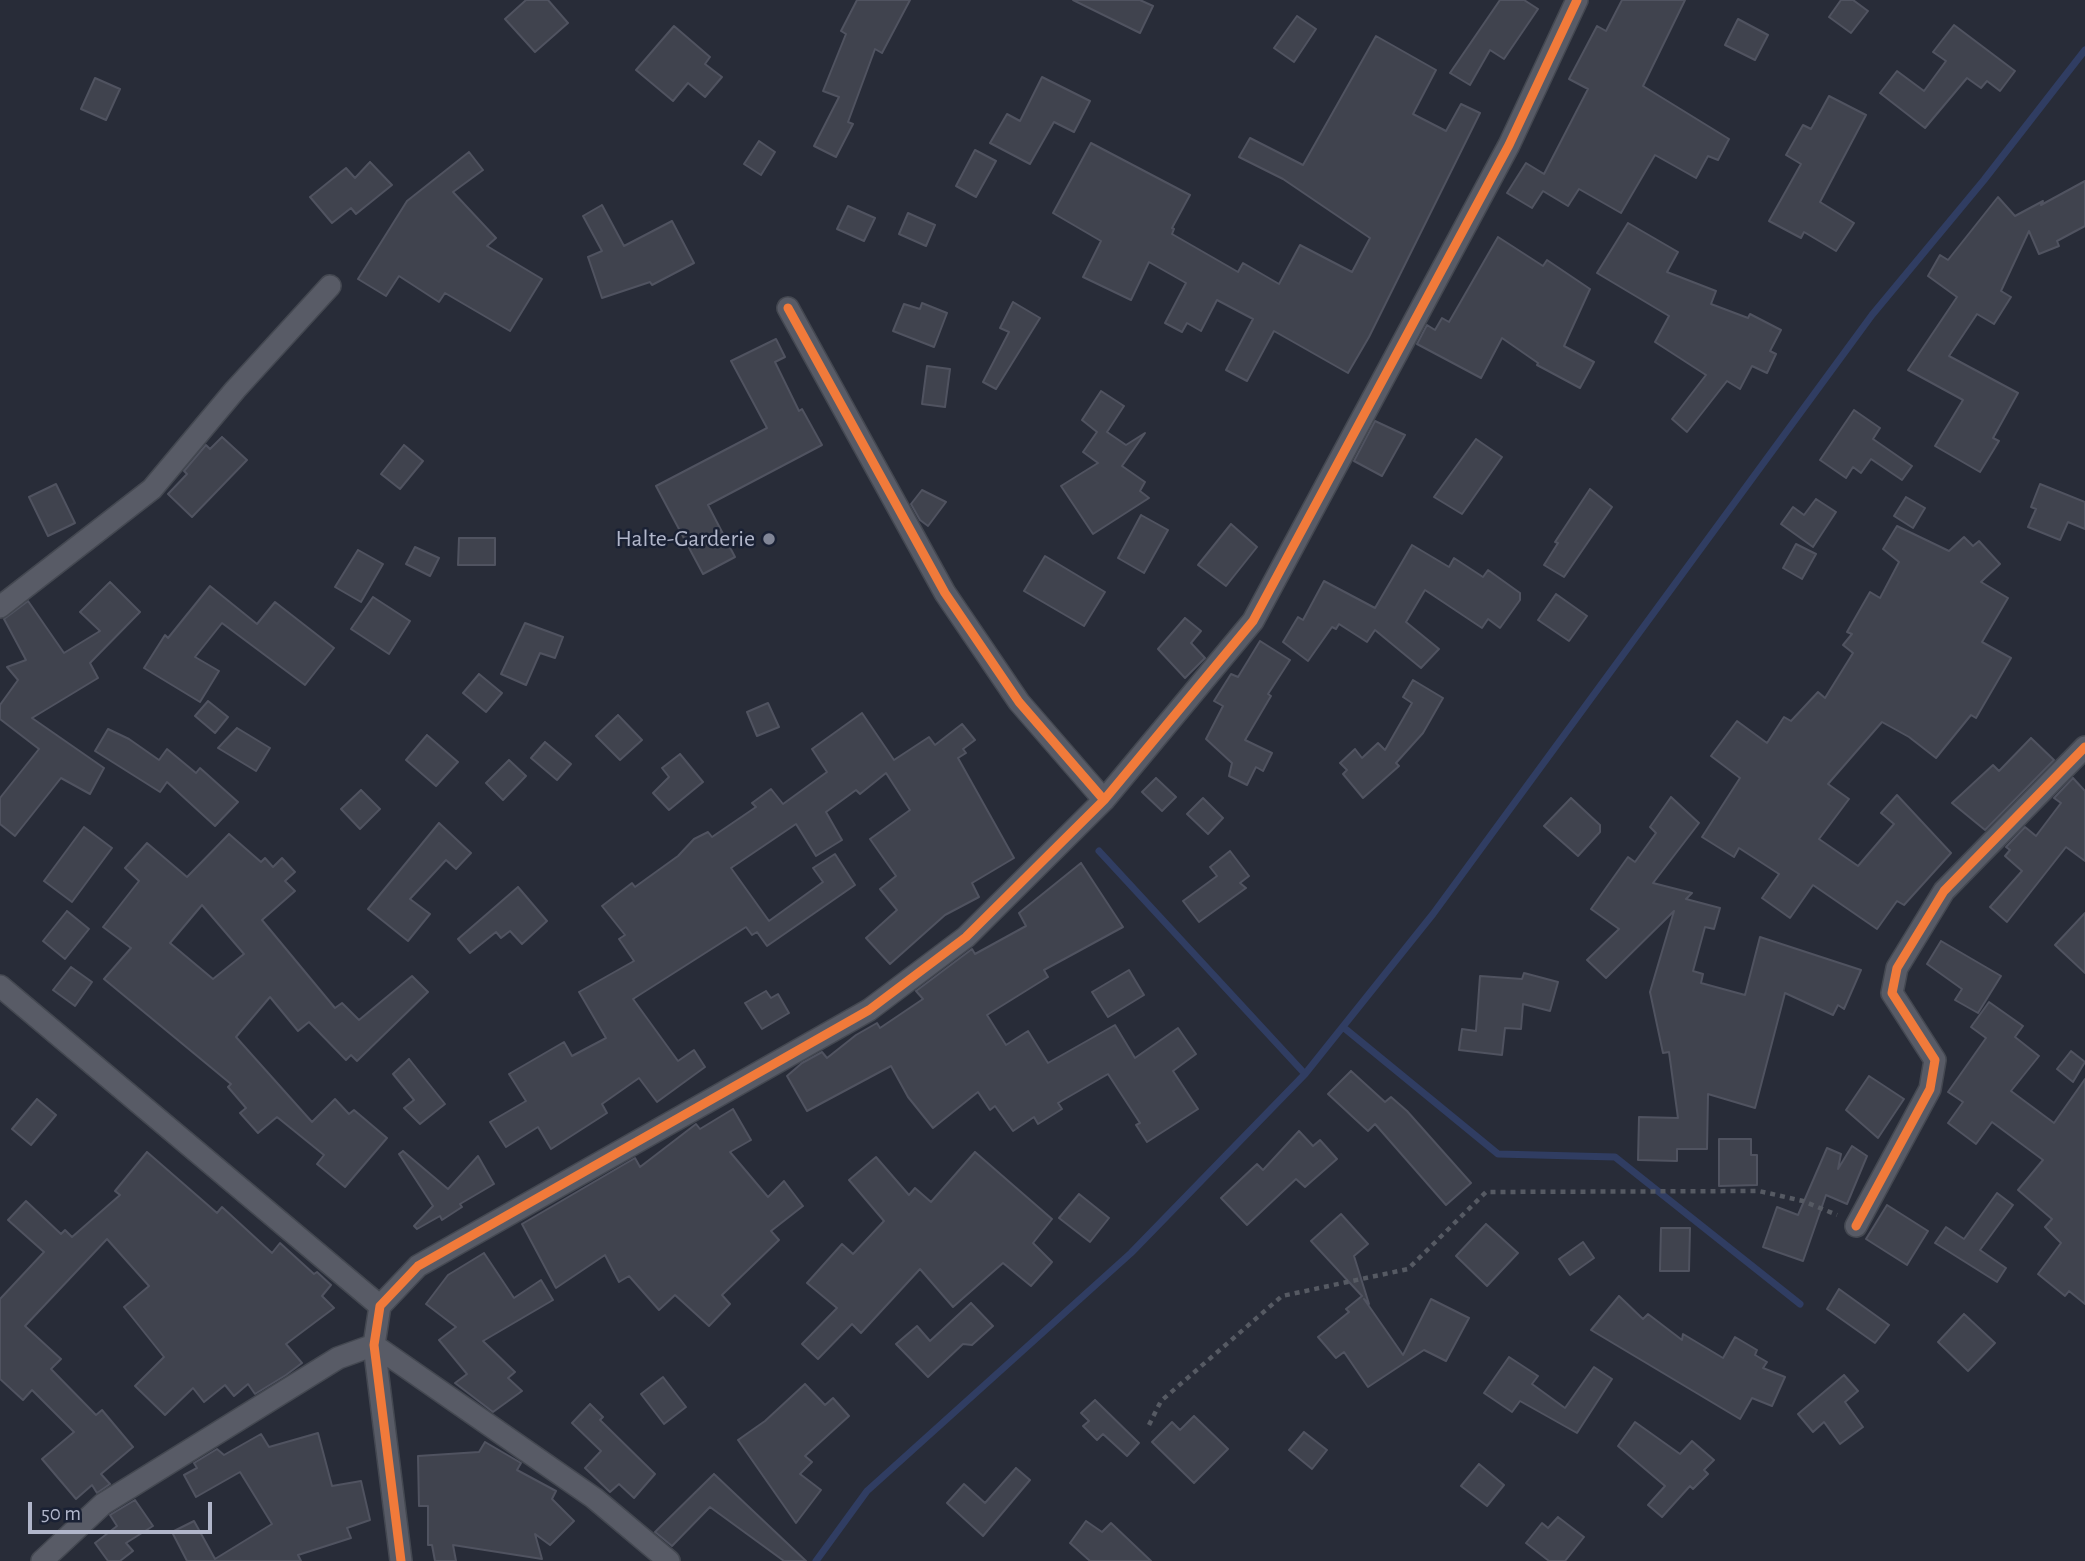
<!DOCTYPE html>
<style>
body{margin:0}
#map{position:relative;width:2085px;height:1561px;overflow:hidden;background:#282c38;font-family:"Alegreya Sans",sans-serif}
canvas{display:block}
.scale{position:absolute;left:28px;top:1502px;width:184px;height:32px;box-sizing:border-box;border:4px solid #b1b6ca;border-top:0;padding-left:9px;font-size:21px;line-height:24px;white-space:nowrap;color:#b1b6ca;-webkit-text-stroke:5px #1a2134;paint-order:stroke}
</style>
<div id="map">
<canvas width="2085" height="1561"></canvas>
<div class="scale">50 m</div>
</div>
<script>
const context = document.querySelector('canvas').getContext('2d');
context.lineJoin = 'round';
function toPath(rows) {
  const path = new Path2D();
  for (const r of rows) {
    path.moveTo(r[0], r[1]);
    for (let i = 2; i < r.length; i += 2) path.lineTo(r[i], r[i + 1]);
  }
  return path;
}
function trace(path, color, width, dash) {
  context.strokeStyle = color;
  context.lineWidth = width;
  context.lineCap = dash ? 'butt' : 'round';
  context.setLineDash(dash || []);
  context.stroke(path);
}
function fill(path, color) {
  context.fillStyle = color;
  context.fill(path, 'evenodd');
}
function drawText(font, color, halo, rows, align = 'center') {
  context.font = font + ' "Alegreya Sans",sans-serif';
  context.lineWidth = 5;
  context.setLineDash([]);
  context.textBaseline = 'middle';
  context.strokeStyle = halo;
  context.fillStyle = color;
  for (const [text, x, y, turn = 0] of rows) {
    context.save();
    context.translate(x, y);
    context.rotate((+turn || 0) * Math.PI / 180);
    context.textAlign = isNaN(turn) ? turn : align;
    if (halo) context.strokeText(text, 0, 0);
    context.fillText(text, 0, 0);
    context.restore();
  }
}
const stream = toPath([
 [1099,851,1305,1074],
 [1343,1027,1498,1154,1615,1157,1800,1304],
 [816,1561,867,1491,1131,1253,1305,1074,1433,914,1872,315,1984,180,2085,50]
]);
const building = toPath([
 [526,0,548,0,568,23,535,52,505,19,526,0],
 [857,0,910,0,882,53,875,49,848,122,853,124,836,157,814,146,839,97,823,91,846,34,841,31,857,0],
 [1073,0,1140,0,1153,6,1140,33,1073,0],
 [1500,0,1524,0,1538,9,1504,59,1490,50,1470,85,1450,73,1500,0],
 [1622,0,1685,0,1643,86,1729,139,1718,160,1708,156,1696,178,1655,155,1621,213,1579,189,1568,206,1543,191,1532,208,1507,193,1526,163,1544,174,1588,89,1569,79,1597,26,1606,31,1622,0],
 [1841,0,1853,0,1868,11,1851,33,1829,17,1841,0],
 [1297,16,1316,29,1294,62,1274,48,1297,16],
 [1738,19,1768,35,1755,60,1725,45,1738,19],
 [1954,25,2015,71,2000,91,1987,81,1981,88,1967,78,1925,128,1880,93,1897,71,1924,91,1946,61,1933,52,1954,25],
 [674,26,710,57,705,64,722,77,705,97,688,83,673,101,636,70,674,26],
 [1376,36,1436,70,1413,114,1446,131,1461,104,1480,113,1369,337,1348,373,1274,331,1247,381,1226,370,1253,319,1217,300,1201,331,1187,323,1182,332,1165,323,1186,283,1149,262,1131,300,1083,277,1101,241,1053,213,1091,143,1190,195,1172,228,1174,229,1172,234,1238,272,1243,263,1279,284,1300,245,1352,272,1370,238,1283,179,1239,157,1250,138,1303,165,1376,36],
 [1042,77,1090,101,1074,132,1054,122,1030,164,990,143,1007,114,1020,121,1042,77],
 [95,78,120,89,106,120,81,109,95,78],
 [1829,96,1866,115,1820,202,1854,223,1836,251,1804,232,1801,238,1769,221,1801,164,1786,155,1803,125,1811,129,1829,96],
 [759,141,775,152,761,175,744,164,759,141],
 [975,150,996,161,976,197,956,186,975,150],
 [469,152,483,170,453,192,496,238,487,246,542,279,510,331,445,293,439,302,399,276,386,296,358,279,407,201,469,152],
 [370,162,392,185,356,214,351,208,332,223,310,197,346,168,355,178,370,162],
 [2085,181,2085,226,2057,241,2059,246,2039,254,2029,231,2001,291,2011,297,1994,324,1977,314,1949,356,2018,393,1993,438,1999,441,1980,472,1935,446,1963,400,1908,370,1957,297,1928,276,1940,255,1948,260,1998,197,2015,216,2043,201,2041,205,2085,181],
 [602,205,624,246,672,221,694,263,652,285,650,282,602,298,588,257,602,251,583,216,602,205],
 [848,206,875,218,864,241,837,229,848,206],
 [908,213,935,225,926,246,899,234,908,213],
 [1628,223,1678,252,1667,272,1716,291,1711,304,1748,318,1750,314,1781,330,1770,351,1776,354,1767,373,1752,366,1740,389,1727,381,1687,432,1672,419,1706,375,1655,342,1669,316,1597,273,1628,223],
 [1498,237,1543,266,1547,260,1590,289,1564,346,1594,362,1580,388,1537,365,1538,363,1502,338,1481,378,1417,344,1427,325,1435,330,1442,318,1449,322,1498,237],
 [1013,302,1040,318,996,389,983,382,1009,332,1000,328,1013,302],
 [922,303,947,313,934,347,893,331,904,304,920,309,922,303],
 [776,339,785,357,775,362,799,411,802,409,822,445,708,505,735,557,703,574,656,486,767,428,731,361,776,339],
 [927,366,950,369,945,407,922,404,927,366],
 [1101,391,1124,406,1107,432,1126,445,1145,433,1122,466,1145,482,1140,491,1149,498,1093,534,1061,486,1098,463,1083,452,1097,432,1082,420,1101,391],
 [1854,410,1880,428,1873,439,1912,466,1902,480,1871,459,1861,473,1853,467,1846,478,1820,460,1854,410],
 [1375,421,1405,435,1382,476,1354,461,1375,421],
 [222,437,247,460,192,517,168,494,187,474,184,471,206,445,210,449,222,437],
 [1476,439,1502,457,1462,514,1434,497,1476,439],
 [404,445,423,461,400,489,381,474,404,445],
 [56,484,75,523,48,536,29,497,56,484],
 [2040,484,2085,502,2085,529,2068,522,2060,540,2028,527,2036,509,2031,507,2040,484],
 [1590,489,1612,507,1564,577,1544,565,1558,543,1555,542,1590,489],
 [922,490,946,502,928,526,920,520,911,504,922,490],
 [1906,497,1925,508,1913,528,1894,516,1906,497],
 [1816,499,1836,512,1813,547,1781,524,1793,507,1804,515,1816,499],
 [1141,515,1168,530,1144,573,1118,558,1141,515],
 [1231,524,1257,547,1226,586,1198,565,1231,524],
 [1897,526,1949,551,1964,537,1973,546,1979,541,2000,564,1981,582,2008,598,1982,642,2011,658,1976,718,1971,715,1936,758,1909,737,1882,722,1828,784,1849,799,1819,839,1858,866,1894,824,1881,813,1897,795,1951,853,1904,905,1897,901,1877,929,1813,885,1790,918,1762,898,1779,874,1739,848,1734,857,1702,837,1740,778,1711,756,1737,721,1767,743,1784,717,1791,721,1818,692,1825,698,1853,653,1843,645,1852,634,1847,632,1870,592,1880,598,1899,562,1883,549,1897,526],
 [459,538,495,538,495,565,458,565,459,538],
 [1796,544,1816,554,1802,579,1783,568,1796,544],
 [1412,545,1449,567,1454,558,1483,577,1488,570,1520,593,1520,600,1500,628,1488,619,1482,628,1425,590,1406,622,1439,649,1421,668,1375,630,1367,642,1339,624,1336,629,1332,627,1308,661,1283,642,1298,617,1303,620,1324,581,1375,608,1412,545],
 [415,547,439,558,430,576,406,564,415,547],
 [358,550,383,564,361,602,335,587,358,550],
 [1045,556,1105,592,1084,626,1024,591,1045,556],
 [110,582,140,612,90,663,98,678,32,718,104,768,90,794,61,778,15,836,0,824,0,798,39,749,0,719,0,705,18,680,7,667,26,660,4,619,28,601,64,653,100,631,80,612,110,582],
 [210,586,257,624,275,602,334,648,305,685,222,623,195,657,219,671,200,702,144,668,165,635,168,638,210,586],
 [1556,594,1587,616,1569,641,1538,620,1556,594],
 [373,597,410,621,389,654,351,629,373,597],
 [1185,618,1201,631,1191,643,1205,658,1185,678,1158,649,1185,618],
 [525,623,563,637,555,658,540,653,526,685,501,674,525,623],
 [1260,641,1290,660,1268,694,1271,696,1245,740,1272,753,1263,771,1256,767,1247,785,1229,776,1232,763,1206,739,1223,706,1214,701,1231,674,1238,677,1260,641],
 [479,674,502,693,486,712,463,693,479,674],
 [1413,680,1443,698,1423,733,1396,763,1399,766,1363,798,1343,774,1347,770,1340,763,1355,749,1362,758,1378,743,1385,750,1412,703,1403,697,1413,680],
 [208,701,228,717,215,733,195,716,208,701],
 [768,703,779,727,757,736,747,712,768,703],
 [862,713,894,760,929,737,935,745,962,724,975,740,963,749,966,753,958,758,1014,858,972,883,979,897,945,915,890,964,866,938,897,910,880,889,896,876,870,839,910,810,886,773,860,794,856,790,826,812,842,840,816,856,796,824,731,868,769,921,823,882,813,868,835,854,855,885,767,946,757,932,752,935,746,927,633,999,678,1061,694,1050,705,1067,657,1102,639,1078,602,1104,607,1113,551,1149,538,1127,506,1147,490,1122,526,1101,509,1074,564,1042,572,1056,606,1038,579,992,634,961,619,939,625,935,602,906,632,883,635,887,678,856,694,839,708,832,712,837,756,807,752,803,771,789,783,804,827,772,812,749,862,713],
 [618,715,642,740,620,760,596,736,618,715],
 [237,728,270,748,256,771,218,748,237,728],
 [108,729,129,739,159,760,167,749,196,773,200,768,238,802,215,826,167,782,160,792,95,751,108,729],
 [427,735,458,762,436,786,406,760,427,735],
 [2031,738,2054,760,1985,830,1952,803,1993,765,1999,771,2031,738],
 [545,742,571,764,557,780,531,758,545,742],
 [680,754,703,782,669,810,653,793,669,777,662,768,680,754],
 [509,760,526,776,503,800,486,783,509,760],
 [1156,778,1176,797,1162,811,1142,792,1156,778],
 [2073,778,2085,791,2085,861,2066,847,2007,922,1990,907,2022,871,2005,856,2010,850,2006,847,2025,827,2036,836,2061,803,2054,798,2073,778],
 [361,790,380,809,360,829,341,809,361,790],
 [1671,797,1699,823,1653,883,1692,893,1686,899,1720,908,1714,929,1705,927,1693,971,1703,974,1701,983,1745,995,1760,937,1861,970,1844,1009,1838,1005,1833,1015,1785,993,1755,1108,1708,1094,1707,1149,1677,1149,1677,1161,1638,1160,1639,1117,1678,1118,1669,1052,1663,1053,1650,992,1674,911,1606,978,1587,960,1619,929,1591,909,1628,857,1635,862,1656,833,1650,827,1671,797],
 [1203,798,1223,818,1208,834,1187,814,1203,798],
 [1571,798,1600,825,1600,832,1578,856,1544,826,1571,798],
 [439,823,471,853,456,869,446,860,410,899,430,914,408,941,368,909,439,823],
 [84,827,112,848,72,902,44,881,84,827],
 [229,834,261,862,265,858,273,867,282,858,295,872,285,881,295,891,262,920,335,1008,342,1003,359,1020,412,976,428,992,357,1061,351,1055,346,1060,309,1022,298,1031,270,997,236,1037,312,1122,335,1099,349,1114,354,1110,387,1138,345,1187,317,1164,324,1155,277,1117,258,1133,240,1113,246,1108,228,1087,231,1084,104,979,131,948,103,927,139,881,125,868,147,843,187,877,229,834],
 [202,905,244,954,213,979,170,943,202,905],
 [1230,851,1249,876,1240,883,1246,888,1199,922,1183,901,1217,876,1210,867,1230,851],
 [1081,863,1123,927,1044,970,1048,977,987,1015,1006,1045,1028,1031,1048,1063,1115,1025,1135,1058,1178,1028,1196,1054,1173,1071,1198,1109,1147,1142,1136,1125,1140,1123,1108,1074,1058,1103,1062,1109,1038,1124,1034,1117,1013,1131,995,1106,990,1110,978,1092,933,1128,908,1097,891,1066,807,1111,787,1076,802,1063,822,1052,827,1058,856,1035,877,1023,880,1028,923,999,916,991,972,949,975,954,1026,926,1019,913,1081,863],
 [518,887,547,921,522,944,510,931,501,938,496,932,470,953,458,939,518,887],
 [67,911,89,929,65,959,43,941,67,911],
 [2085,913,2085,973,2055,945,2085,913],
 [1941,941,2001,976,1978,1013,1955,1000,1962,989,1927,964,1941,941],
 [71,967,92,982,75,1006,53,990,71,967],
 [1129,970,1144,995,1108,1017,1092,992,1129,970],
 [1524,973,1558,982,1550,1011,1523,1004,1521,1029,1505,1028,1502,1055,1459,1050,1462,1029,1476,1031,1480,976,1522,979,1524,973],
 [766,991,771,998,778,994,789,1013,762,1029,745,1003,766,991],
 [1989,1002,2023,1026,2015,1037,2039,1056,2011,1091,2054,1123,2085,1079,2085,1304,2069,1291,2065,1296,2038,1274,2061,1243,2045,1227,2052,1219,2018,1190,2043,1160,1992,1122,1976,1144,1948,1123,1963,1102,1948,1092,1986,1038,1971,1027,1989,1002],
 [2071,1051,2085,1062,2073,1082,2057,1069,2071,1051],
 [409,1059,445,1104,420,1124,404,1108,414,1100,393,1074,409,1059],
 [1351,1071,1385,1102,1391,1097,1407,1111,1471,1183,1446,1205,1375,1124,1368,1131,1328,1094,1351,1071],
 [1869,1076,1904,1099,1878,1138,1846,1110,1869,1076],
 [37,1099,56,1115,31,1145,12,1129,37,1099],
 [733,1109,751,1140,730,1152,768,1197,784,1181,803,1206,771,1231,779,1240,722,1295,730,1304,709,1326,675,1295,659,1310,629,1276,619,1282,605,1255,556,1288,522,1224,635,1158,640,1167,696,1124,700,1129,733,1109],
 [1299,1131,1313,1146,1320,1140,1337,1159,1305,1187,1296,1179,1247,1225,1221,1198,1257,1164,1263,1170,1299,1131],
 [1719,1139,1751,1139,1751,1155,1757,1155,1757,1185,1719,1186,1719,1139],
 [1852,1146,1867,1156,1847,1204,1826,1195,1803,1261,1763,1247,1777,1207,1798,1215,1827,1148,1841,1154,1838,1169,1852,1146],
 [403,1151,448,1189,478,1156,494,1184,460,1204,462,1207,442,1220,440,1216,417,1229,414,1226,433,1206,399,1154,403,1151],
 [147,1152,217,1213,222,1207,272,1253,280,1243,314,1274,317,1272,331,1285,322,1296,334,1308,286,1344,302,1363,286,1375,255,1394,248,1384,234,1396,225,1385,204,1402,193,1388,165,1415,135,1386,164,1357,124,1307,149,1286,107,1239,25,1326,61,1359,51,1369,96,1415,102,1410,133,1447,101,1474,110,1484,97,1493,92,1485,76,1499,42,1459,74,1432,32,1390,23,1400,0,1379,0,1299,44,1252,8,1220,26,1201,61,1234,65,1230,72,1237,120,1195,115,1191,147,1152],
 [975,1152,1052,1219,1033,1243,1052,1262,1031,1286,1003,1263,953,1307,920,1269,861,1333,852,1324,818,1359,802,1344,837,1308,807,1283,842,1244,853,1254,884,1221,849,1180,876,1157,909,1195,915,1188,931,1202,975,1152],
 [1997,1193,2013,1205,1980,1250,2006,1268,1997,1282,1935,1243,1946,1227,1964,1239,1997,1193],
 [1079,1194,1109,1218,1090,1242,1059,1218,1079,1194],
 [1887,1205,1928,1231,1907,1265,1866,1239,1887,1205],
 [1341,1214,1368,1244,1354,1256,1369,1304,1364,1299,1403,1355,1431,1299,1469,1318,1446,1361,1424,1350,1368,1387,1344,1352,1336,1358,1318,1337,1349,1312,1346,1309,1362,1296,1311,1241,1341,1214],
 [1486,1224,1518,1253,1487,1286,1456,1256,1486,1224],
 [1661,1228,1690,1228,1689,1271,1660,1271,1661,1228],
 [1583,1242,1594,1258,1570,1275,1559,1259,1583,1242],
 [484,1253,514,1298,541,1280,553,1300,483,1341,515,1372,508,1378,522,1391,493,1412,455,1383,467,1374,439,1340,456,1327,426,1304,448,1275,484,1253],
 [1839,1289,1889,1325,1875,1343,1827,1309,1839,1289],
 [1619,1296,1643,1319,1648,1314,1682,1340,1683,1334,1723,1358,1735,1337,1757,1350,1755,1355,1767,1362,1763,1368,1785,1377,1772,1406,1752,1398,1740,1419,1591,1330,1619,1296],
 [971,1303,993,1326,972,1345,963,1344,928,1377,896,1344,917,1326,930,1341,971,1303],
 [1964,1314,1995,1343,1968,1371,1938,1342,1964,1314],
 [1509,1357,1538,1376,1532,1384,1565,1408,1594,1367,1612,1379,1577,1433,1520,1401,1512,1412,1484,1393,1509,1357],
 [1844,1375,1858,1391,1845,1402,1863,1427,1840,1444,1824,1422,1813,1432,1798,1414,1844,1375],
 [663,1377,686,1407,664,1424,641,1394,663,1377],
 [805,1384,825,1405,833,1398,849,1416,805,1456,812,1462,800,1474,821,1490,796,1523,738,1440,765,1421,805,1384],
 [1095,1400,1139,1443,1127,1456,1103,1434,1097,1440,1083,1426,1089,1421,1081,1413,1095,1400],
 [590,1404,603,1417,600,1420,655,1474,634,1498,619,1484,610,1492,585,1468,601,1451,572,1423,590,1404],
 [1194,1416,1228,1449,1194,1483,1152,1442,1172,1422,1180,1430,1194,1416],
 [1635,1422,1680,1454,1692,1441,1714,1460,1704,1470,1708,1474,1693,1489,1690,1486,1662,1517,1648,1505,1665,1486,1618,1446,1635,1422],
 [1304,1432,1327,1450,1312,1469,1289,1450,1304,1432],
 [318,1433,332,1486,361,1481,370,1520,347,1528,351,1538,298,1555,301,1561,187,1561,172,1532,194,1521,215,1559,272,1524,240,1472,196,1497,184,1475,197,1468,194,1463,217,1449,224,1455,261,1434,269,1447,318,1433],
 [485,1442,521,1463,517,1470,556,1491,552,1499,574,1521,550,1545,535,1534,542,1559,453,1545,456,1561,435,1561,432,1545,428,1545,428,1506,419,1506,418,1456,479,1452,485,1442],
 [1479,1464,1504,1485,1487,1506,1461,1486,1479,1464],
 [1016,1468,1030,1480,983,1536,947,1503,964,1484,985,1503,1016,1468],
 [714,1474,806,1561,784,1561,710,1507,672,1546,655,1532,714,1474],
 [135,1500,153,1526,126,1543,133,1551,120,1561,108,1561,95,1543,117,1526,110,1515,135,1500],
 [1558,1517,1584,1537,1565,1561,1549,1561,1526,1543,1542,1523,1548,1528,1558,1517],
 [1086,1521,1102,1532,1111,1523,1151,1561,1090,1561,1070,1543,1086,1521]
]);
const path = toPath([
 [1149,1425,1161,1401,1282,1296,1408,1269,1486,1192,1759,1191,1803,1201,1837,1215]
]);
const minor = toPath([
 [788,308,945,593,1019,702,1104,800],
 [0,607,152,489,235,390,330,286],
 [0,986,380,1306],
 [1856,1226,1930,1089,1935,1060,1892,993,1897,968,1944,891,2085,747],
 [42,1561,103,1504,338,1358,374,1345,594,1498,669,1561],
 [401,1561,374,1345,380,1306,418,1266,869,1010,966,937,1104,800,1253,621,1509,145,1577,0]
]);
const cycleway = toPath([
 [788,308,945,593,1019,702,1104,800],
 [1856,1226,1930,1089,1935,1060,1892,993,1897,968,1944,891,2085,747],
 [401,1561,374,1345,380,1306,418,1266,869,1010,966,937,1104,800,1253,621,1509,145,1577,0]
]);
const markers = [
 [769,539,7,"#818697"]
];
const poiNames = [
 ["Halte-Garderie",755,539]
];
trace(stream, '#303d62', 7);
fill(building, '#40434e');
trace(building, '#505360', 2);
trace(minor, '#444851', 24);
trace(path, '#565a63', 4.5, [5, 5]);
trace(minor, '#585b66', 21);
trace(cycleway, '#f17a3a', 9);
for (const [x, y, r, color] of markers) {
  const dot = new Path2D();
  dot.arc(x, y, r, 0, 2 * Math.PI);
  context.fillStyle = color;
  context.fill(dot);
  trace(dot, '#1a2134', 2.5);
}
drawText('24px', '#b1b6ca', '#1a2134', poiNames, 'right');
</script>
